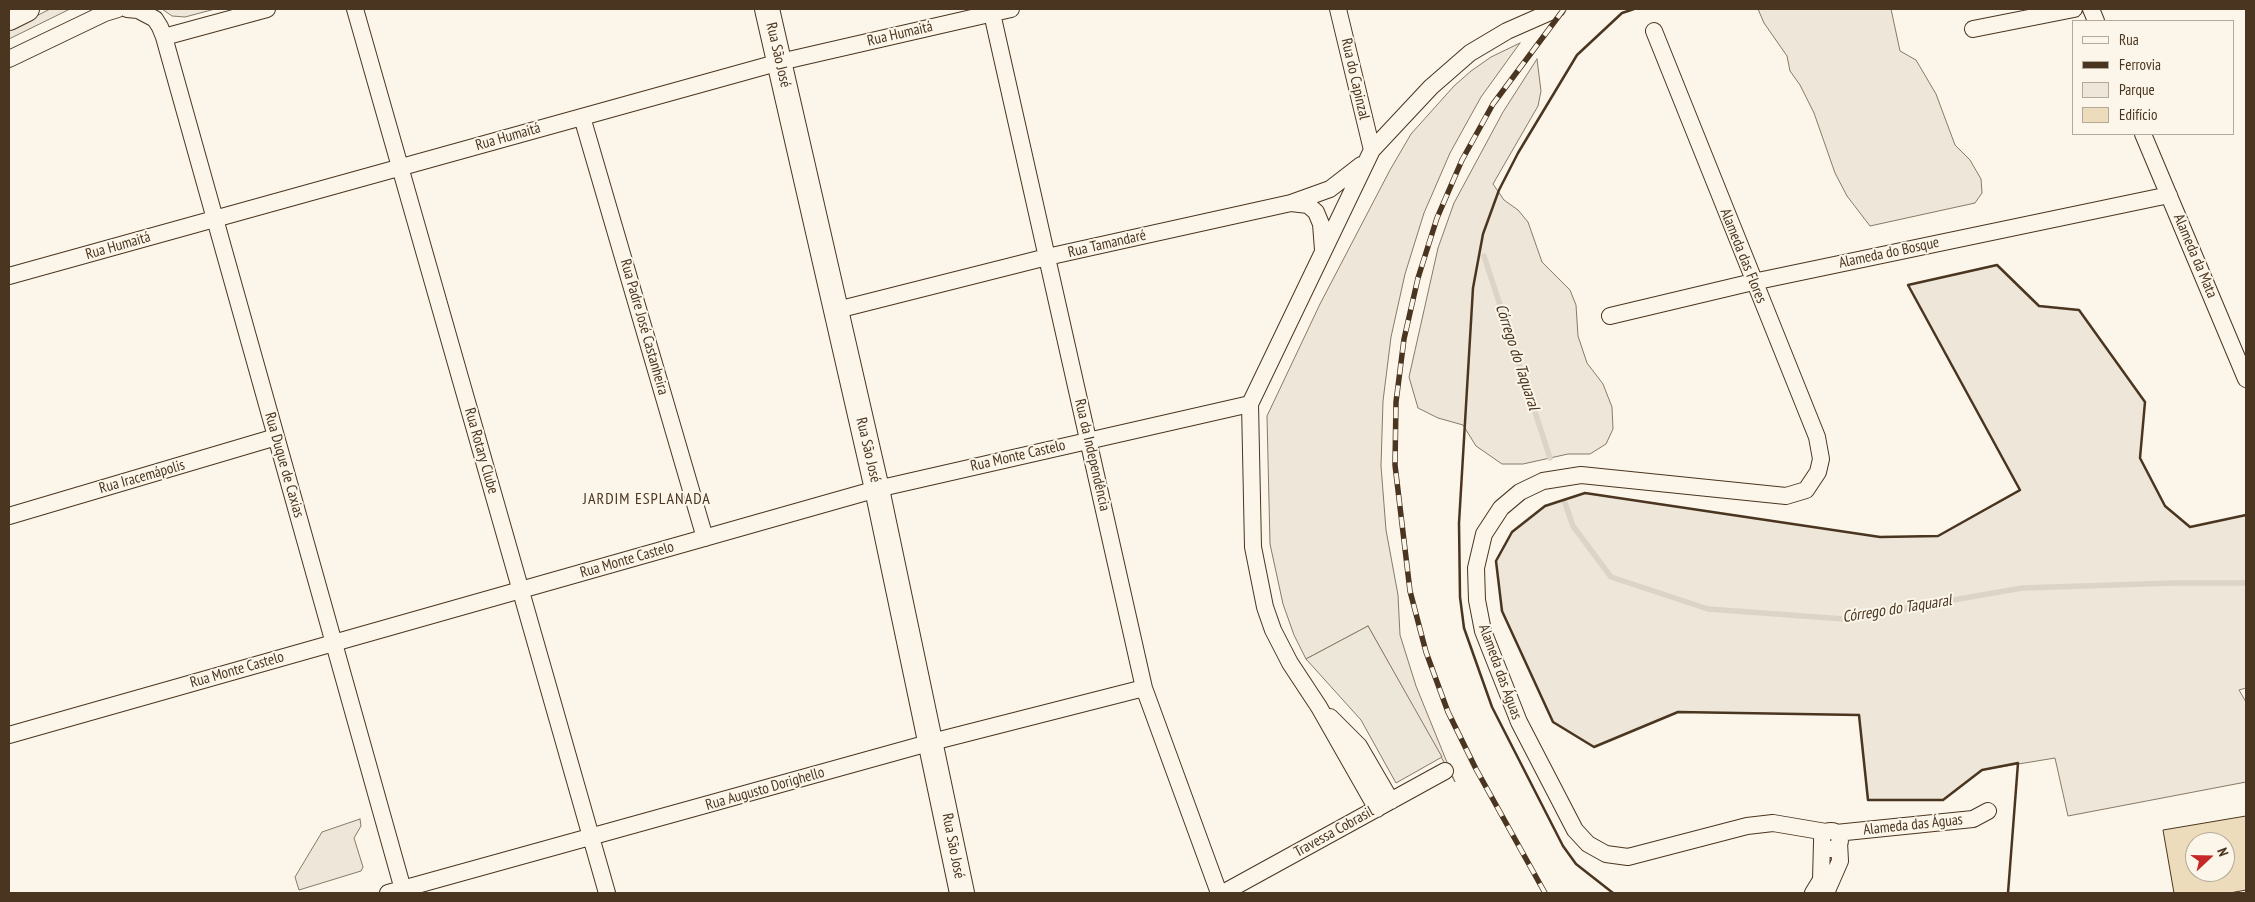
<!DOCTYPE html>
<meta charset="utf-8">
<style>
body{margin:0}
#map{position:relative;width:2255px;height:902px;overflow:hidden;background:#fbf6e9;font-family:"PT Sans Narrow",sans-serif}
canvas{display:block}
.frame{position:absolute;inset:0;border:10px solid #4a3520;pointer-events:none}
.legend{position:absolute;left:2072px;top:20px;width:162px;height:115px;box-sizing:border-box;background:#fbf6e9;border:1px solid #b4a999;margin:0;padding:6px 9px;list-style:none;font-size:15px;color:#4a3520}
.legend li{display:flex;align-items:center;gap:10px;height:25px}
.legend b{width:25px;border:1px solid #b4a999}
.north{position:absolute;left:2185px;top:832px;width:50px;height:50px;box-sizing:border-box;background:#fbf6e9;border:1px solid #b4a999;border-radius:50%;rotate:69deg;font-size:14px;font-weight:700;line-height:20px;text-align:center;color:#4a3520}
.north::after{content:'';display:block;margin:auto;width:18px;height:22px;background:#c62828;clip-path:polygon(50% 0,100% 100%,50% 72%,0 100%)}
</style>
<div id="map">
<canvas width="2255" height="902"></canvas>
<div class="frame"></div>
<ul class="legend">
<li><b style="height:6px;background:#fbf6e9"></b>Rua</li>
<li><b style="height:6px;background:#4a3520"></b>Ferrovia</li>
<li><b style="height:14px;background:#ede6d9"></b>Parque</li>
<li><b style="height:14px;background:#ecdcbc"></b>Edifício</li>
</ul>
<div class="north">N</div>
</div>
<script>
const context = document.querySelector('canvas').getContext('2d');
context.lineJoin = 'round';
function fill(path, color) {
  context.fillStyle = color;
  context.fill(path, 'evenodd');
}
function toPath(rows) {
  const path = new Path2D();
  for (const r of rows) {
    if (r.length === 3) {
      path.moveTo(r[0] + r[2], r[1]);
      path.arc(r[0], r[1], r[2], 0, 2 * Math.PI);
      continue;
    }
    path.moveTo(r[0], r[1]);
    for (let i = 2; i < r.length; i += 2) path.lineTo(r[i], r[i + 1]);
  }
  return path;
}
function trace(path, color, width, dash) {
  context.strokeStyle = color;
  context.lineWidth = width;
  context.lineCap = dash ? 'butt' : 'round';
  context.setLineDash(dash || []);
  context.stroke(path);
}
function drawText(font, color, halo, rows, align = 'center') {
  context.font = font + ' "PT Sans Narrow",sans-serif';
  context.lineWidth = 4;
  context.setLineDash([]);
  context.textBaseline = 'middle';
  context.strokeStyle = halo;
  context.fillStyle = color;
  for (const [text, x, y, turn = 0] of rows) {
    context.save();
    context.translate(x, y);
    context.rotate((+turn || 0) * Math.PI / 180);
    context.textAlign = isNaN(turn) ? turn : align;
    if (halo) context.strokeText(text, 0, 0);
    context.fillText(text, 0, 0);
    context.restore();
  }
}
const green = toPath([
 [50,9,70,9,9,39,9,30,50,9],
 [162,9,215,9,185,17,172,16,162,9],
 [1758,9,1891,9,1900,51,1916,60,1936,94,1955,145,1970,160,1981,179,1982,193,1975,203,1870,226,1847,196,1835,173,1814,113,1800,85,1790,71,1787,56,1764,23,1758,9],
 [1520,43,1481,97,1450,153,1424,213,1405,274,1391,337,1383,401,1381,466,1386,530,1398,595,1400,635,1416,686,1455,782,1368,626,1306,659,1294,635,1283,604,1270,544,1267,416,1320,304,1390,170,1411,134,1454,86,1471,71,1491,57,1520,43],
 [1537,59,1541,91,1538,106,1493,184,1504,200,1518,210,1528,222,1542,262,1570,290,1576,305,1578,336,1587,363,1603,384,1612,407,1613,429,1606,444,1590,454,1568,454,1523,464,1502,464,1476,446,1463,425,1438,418,1418,408,1409,377,1438,248,1454,203,1503,112,1537,59],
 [1997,265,2039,306,2079,310,2145,402,2140,458,2165,506,2190,527,2246,515,2246,688,2239,690,2246,702,2246,782,2068,816,2055,758,1982,770,1943,800,1868,800,1859,715,1678,712,1594,747,1553,722,1502,611,1496,561,1512,532,1545,506,1585,493,1880,537,1938,536,2020,491,1908,285,1997,265],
 [360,819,361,826,354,838,363,867,361,871,299,890,295,877,322,832,360,819]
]);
const parking = toPath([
 [1368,626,1442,757,1396,783,1361,720,1306,659,1368,626]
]);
const stream = toPath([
 [1484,256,1550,458],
 [1565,503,1573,526,1611,577,1708,609,1844,619,2022,588,2174,583,2246,583]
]);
const building = toPath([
 [2246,816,2246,890,2230,893,2174,893,2163,830,2246,816],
 [2195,842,2225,842,2225,872,2195,872,2195,842]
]);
const street = toPath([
 [127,9,138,10,155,19,160,27,164,37,404,893],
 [355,9,607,893],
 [991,9,1144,688,1219,893],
 [1338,9,1372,150],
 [2091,9,2096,21],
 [1973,29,2074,9],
 [1654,31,1817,437,1821,459,1818,472,1806,490,1786,496,1581,475,1543,481,1520,492,1501,508,1484,534,1476,568,1477,600,1483,631,1519,722,1575,830,1588,844,1606,854,1628,857,1747,826,1773,823,1826,832],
 [164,37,267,9],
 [9,59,105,13,118,9],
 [582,117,705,538],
 [2143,134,2246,379],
 [1291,203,1308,205,1316,212,1321,224,1323,250],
 [9,276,780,62,1011,9],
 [837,310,1047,257,1291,203,1330,189,1361,165],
 [1610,316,1753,282,2169,195],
 [9,516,276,437],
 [1330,717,1359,746,1391,801],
 [9,735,877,489,1250,404],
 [1377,809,1319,707,1290,663,1273,630,1265,607,1253,547,1250,404,1372,150,1431,87,1470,53,1507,31,1557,9],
 [1831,840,9],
 [1836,833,1973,819,1988,811],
 [388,893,932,742,1144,688],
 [1223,893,1445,771],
 [1813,893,1821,880,1822,842],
 [1826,893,1840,861,1839,842]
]);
const secondary = toPath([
 [767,9,877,489,962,893],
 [9,18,27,9]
]);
const rail = toPath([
 [1545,893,1476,769,1448,712,1426,652,1410,591,1395,465,1396,402,1404,339,1418,278,1437,218,1462,160,1493,104,1564,9]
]);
const wall = toPath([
 [1613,893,1576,864,1563,846,1492,707,1464,628,1460,597,1459,523,1473,288,1483,234,1499,190,1518,153,1577,55,1622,13,1634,9],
 [2008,893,2018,763,1982,770,1943,800,1868,800,1859,715,1678,712,1594,747,1553,722,1502,611,1496,561,1512,532,1545,506,1585,493,1880,537,1938,536,2020,490,1908,285,1997,265,2039,306,2079,310,2145,402,2140,458,2165,506,2190,527,2246,515]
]);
const streetNames = [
 ["Rua Humaitá",900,34,-13],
 ["Rua São José",778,55,77],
 ["Rua do Capinzal",1355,79,77],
 ["Rua Humaitá",508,137,-16],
 ["Rua Tamandaré",1107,244,-13],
 ["Rua Humaitá",118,246,-16],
 ["Alameda do Bosque",1889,253,-12],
 ["Alameda das Flores",1743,256,68],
 ["Alameda da Mata",2195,256,67],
 ["Rua Padre José Castanheira",644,327,74],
 ["Rua São José",868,450,77],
 ["Rua Rotary Clube",481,451,74],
 ["Rua da Independência",1092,455,77],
 ["Rua Monte Castelo",1018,456,-13],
 ["Rua Duque de Caxias",284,465,74],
 ["Rua Iracemápolis",142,477,-16],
 ["Rua Monte Castelo",627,560,-16],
 ["Rua Monte Castelo",237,670,-16],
 ["Alameda das Águas",1500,672,70],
 ["Rua Augusto Dorighello",765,789,-16],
 ["Alameda das Águas",1913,825,-6],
 ["Travessa Cobrasil",1334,832,-29],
 ["Rua São José",953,846,79]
];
const waterNames = [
 ["Córrego do Taquaral",1517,357,72],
 ["Córrego do Taquaral",1897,609,-9]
];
const neighbourhoodNames = [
 ["JARDIM ESPLANADA",647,499]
];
fill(green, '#ede6d9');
trace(green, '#887966', 1);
fill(parking, '#ede7d9');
trace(parking, '#887966', 1);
trace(stream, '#dcd4c6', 5.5);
fill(building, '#ecdcbc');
trace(building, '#4a3520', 1);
trace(street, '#4a3520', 18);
trace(secondary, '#4a3520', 26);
trace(street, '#fbf6e9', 16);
trace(secondary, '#fbf6e9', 24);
trace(rail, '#4a3520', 5.5);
trace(rail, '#fbf6e9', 4, [11]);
trace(wall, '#4a3520', 2.5);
drawText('15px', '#4a3520', '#fbf6e9', streetNames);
drawText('italic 16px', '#4a3520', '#fbf6e9', waterNames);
context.letterSpacing = '1px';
drawText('16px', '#4a3520', '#fbf6e9', neighbourhoodNames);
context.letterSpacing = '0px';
</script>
